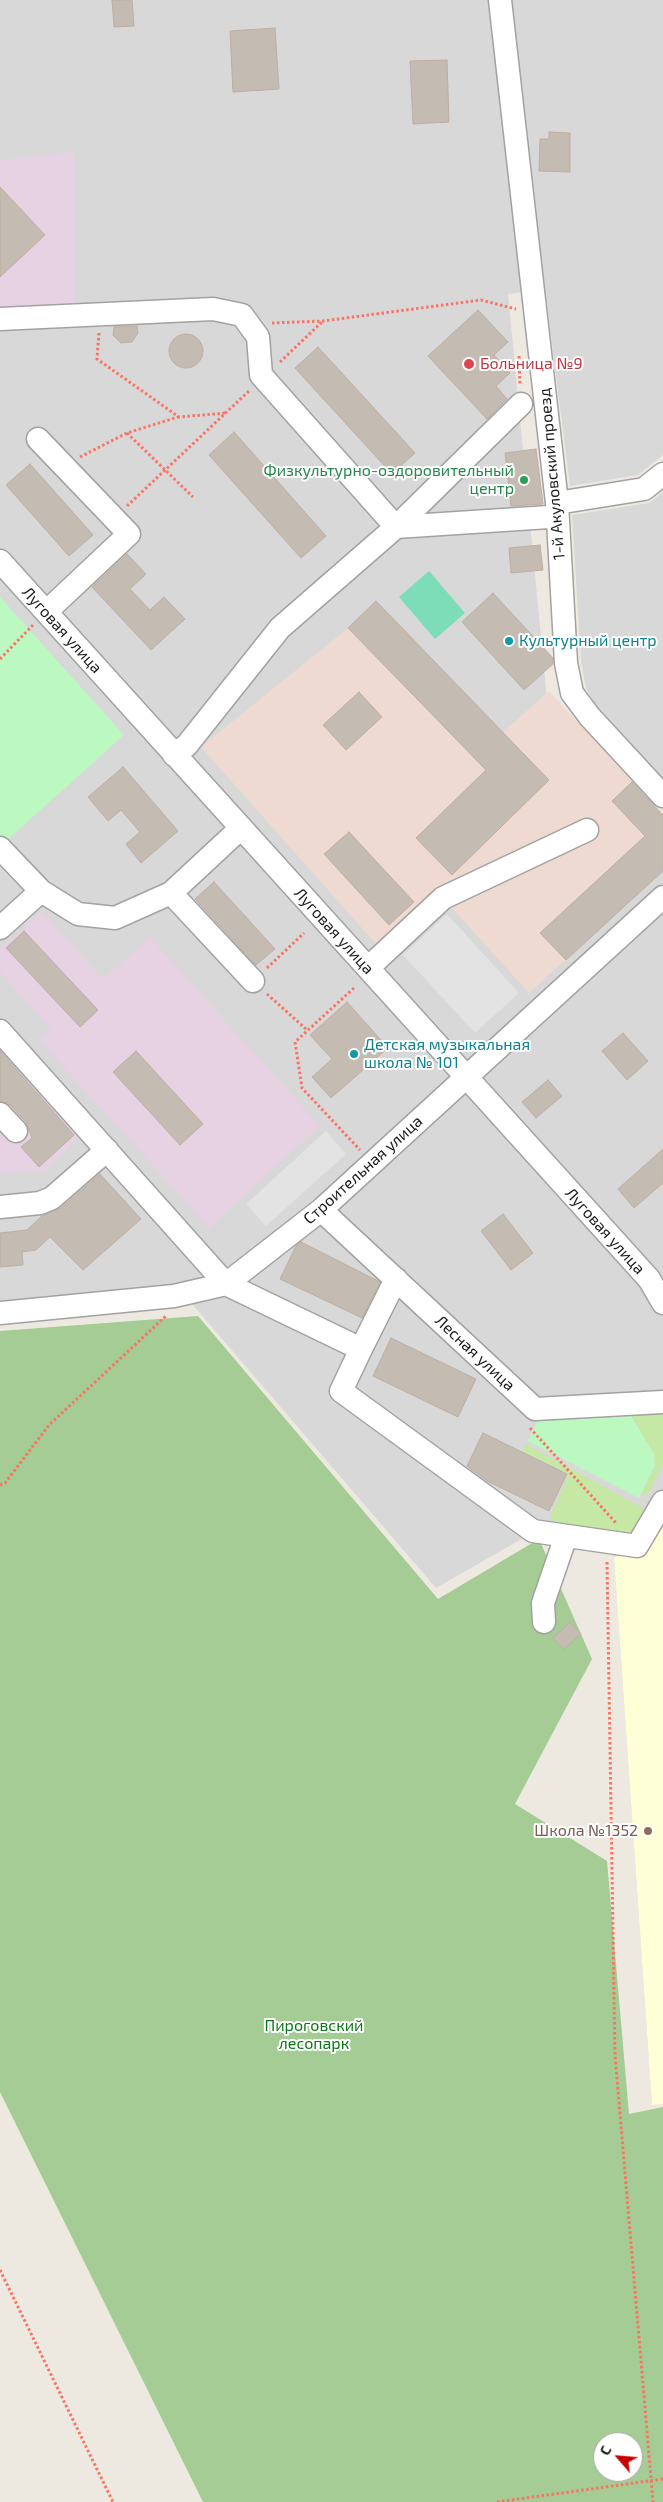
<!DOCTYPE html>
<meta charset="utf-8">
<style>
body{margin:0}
#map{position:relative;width:663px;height:2502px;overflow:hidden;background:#ede9e0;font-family:"Exo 2",sans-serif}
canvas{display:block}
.north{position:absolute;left:593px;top:2432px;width:50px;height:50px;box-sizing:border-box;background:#fff;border:1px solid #a4a4a4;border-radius:50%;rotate:297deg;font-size:14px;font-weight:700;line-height:20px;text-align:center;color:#1b1b1b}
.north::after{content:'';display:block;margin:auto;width:18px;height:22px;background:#c60100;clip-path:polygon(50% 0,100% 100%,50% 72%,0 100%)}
</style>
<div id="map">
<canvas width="663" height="2502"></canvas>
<div class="north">С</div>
</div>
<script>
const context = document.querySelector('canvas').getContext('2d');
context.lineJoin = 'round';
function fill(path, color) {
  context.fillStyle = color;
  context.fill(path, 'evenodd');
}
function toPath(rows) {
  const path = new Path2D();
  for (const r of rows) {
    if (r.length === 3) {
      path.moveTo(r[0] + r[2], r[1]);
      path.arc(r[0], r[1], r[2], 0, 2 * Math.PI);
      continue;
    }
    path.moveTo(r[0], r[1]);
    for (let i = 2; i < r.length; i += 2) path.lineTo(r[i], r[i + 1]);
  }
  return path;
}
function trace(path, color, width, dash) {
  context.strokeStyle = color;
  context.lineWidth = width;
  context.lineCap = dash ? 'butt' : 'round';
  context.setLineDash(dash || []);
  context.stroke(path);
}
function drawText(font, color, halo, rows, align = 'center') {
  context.font = font + ' "Exo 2",sans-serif';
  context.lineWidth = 4;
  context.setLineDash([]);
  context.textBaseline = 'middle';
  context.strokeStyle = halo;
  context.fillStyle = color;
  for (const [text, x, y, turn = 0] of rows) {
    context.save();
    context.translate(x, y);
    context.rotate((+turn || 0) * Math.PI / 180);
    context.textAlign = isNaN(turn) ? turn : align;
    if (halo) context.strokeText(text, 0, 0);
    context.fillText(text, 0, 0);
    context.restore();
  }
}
const residential = toPath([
 [0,0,663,0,663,455,638,475,570,486,545,289,508,294,547,699,663,841,663,2104,652,2105,614,1557,611,1553,532,1533,436,1588,187,1298,0,1314],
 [663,492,663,783,600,712,586,688,581,661,572,515,649,503]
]);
const industrial = toPath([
 [73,152,74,310,0,313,0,160],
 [42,911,103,979,150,937,320,1126,209,1228,39,1040,51,1029,0,972,0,949],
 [0,1043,81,1135,44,1171,0,1173]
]);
const education = toPath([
 [663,1526,663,2104,652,2105,614,1557,644,1545]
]);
const military = toPath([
 [376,601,503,732,549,691,663,815,663,871,529,993,443,898,378,946,201,747,348,628]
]);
const grass = toPath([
 [663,1411,663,1465,648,1495,642,1493,655,1465,654,1454,630,1414],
 [526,1444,652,1513,634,1542,559,1529,550,1516,569,1474,522,1451]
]);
const forest = toPath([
 [198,1316,438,1599,539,1539,592,1659,515,1804,607,1861,629,2114,663,2107,663,2502,203,2502,0,2092,0,1331],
 [603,2442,633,2442,633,2472,603,2472]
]);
const park = toPath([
 [0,597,124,735,5,842,0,837],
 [541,1414,630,1414,654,1454,655,1465,639,1498,528,1441]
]);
const pitch = toPath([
 [429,571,465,613,435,639,399,597]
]);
const parking = toPath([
 [447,914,519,993,475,1033,403,955],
 [326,1131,346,1154,266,1226,246,1204]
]);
const building = toPath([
 [112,0,132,0,134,26,114,27,112,0],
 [275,28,279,89,233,92,230,31,275,28],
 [447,60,449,122,413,124,410,61,447,60],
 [549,132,570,133,570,172,539,171,540,139,549,139,549,132],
 [0,187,45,235,0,277,0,187],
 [478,310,508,342,494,355,510,373,496,386,507,399,487,419,428,356,478,310],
 [137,326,138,333,132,342,121,343,113,335,114,327,137,326],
 [186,351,17],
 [318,347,415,453,392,474,295,368,318,347],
 [234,432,326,536,301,558,209,455,234,432],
 [536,449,543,504,511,506,505,453,536,449],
 [30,464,93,535,69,556,6,485,30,464],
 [540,545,543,570,511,573,509,548,540,545],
 [127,554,146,574,130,589,150,610,164,597,185,619,151,650,92,587,127,554],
 [493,593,553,658,553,664,524,690,462,622,493,593],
 [376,601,549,780,452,875,416,838,486,770,348,628,376,601],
 [359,692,382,717,346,750,323,725,359,692],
 [123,767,178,831,141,863,126,844,140,832,121,810,108,821,88,797,123,767],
 [632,782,663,815,663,871,566,960,540,933,645,836,612,801,632,782],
 [349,832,414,902,389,925,324,854,349,832],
 [214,882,275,949,256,965,195,899,214,882],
 [24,931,98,1010,80,1027,6,948,24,931],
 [347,1002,388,1048,331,1098,312,1077,332,1059,310,1035,347,1002],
 [623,1033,648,1061,627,1080,602,1051,623,1033],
 [0,1051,74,1135,39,1167,21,1147,32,1138,26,1122,10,1105,0,1101,0,1051],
 [136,1051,203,1124,180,1145,113,1072,136,1051],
 [548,1080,562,1096,536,1118,522,1102,548,1080],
 [663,1149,663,1183,634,1208,618,1189,663,1149],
 [100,1174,141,1219,83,1270,50,1237,36,1250,22,1252,23,1265,0,1267,0,1233,27,1230,42,1216,61,1208,100,1174],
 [503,1214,533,1253,511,1270,481,1231,503,1214],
 [301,1242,380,1282,362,1318,280,1279,296,1246,301,1242],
 [391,1338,476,1379,458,1417,373,1376,391,1338],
 [483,1433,567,1474,549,1511,487,1481,467,1466,483,1433],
 [570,1622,581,1634,564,1649,553,1638,570,1622]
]);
const path = toPath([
 [272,323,323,321,481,300,516,309],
 [99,333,97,359,179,417,225,413],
 [519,356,520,385],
 [280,362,323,321],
 [127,433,193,497],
 [80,457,127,433,178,417],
 [127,506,250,390],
 [0,659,33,625],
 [267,968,304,933],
 [354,988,295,1042,302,1088,360,1150],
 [267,994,307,1030],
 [530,1428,616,1523],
 [0,1485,5,1483,49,1425,167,1315],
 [607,1562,615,2055,653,2502],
 [0,2270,113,2502],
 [497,2502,663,2479]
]);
const minor = toPath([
 [500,0,557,503,566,663,572,693,590,717,663,796],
 [0,319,213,309,242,315,258,337,261,375,396,527,521,404],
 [38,439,129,534,46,612],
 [557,503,644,489,663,474],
 [0,561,649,1279,663,1303],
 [174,755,187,745,280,628,396,527,549,517],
 [241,828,171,893,253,981],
 [0,848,41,891,0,928],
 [41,891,78,914,115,918,171,893],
 [368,968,443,898,587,830],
 [0,1031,226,1284,361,1349,396,1279],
 [0,1114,16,1131],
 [0,1207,40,1203,52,1198,107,1150],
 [321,1210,535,1409,663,1402],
 [0,1313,174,1296,226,1284,321,1210,663,897],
 [361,1349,341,1391,533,1531,637,1546,663,1502],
 [544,1622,543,1603,566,1536]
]);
const markers = [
 [469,364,6,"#e0444e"],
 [524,480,5,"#2e9e5b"],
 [509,641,5,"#0f9aa8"],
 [354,1054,5,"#0f9aa8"],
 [648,1831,5,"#8d6e63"]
];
const healthNames = [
 ["Больница №9",480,364]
];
const leisureNames = [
 ["Физкультурно-оздоровительный",514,471],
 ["центр",514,489]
];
const streetNames = [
 ["1-й Акуловский проезд",552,474,-95],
 ["Луговая улица",62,630,48],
 ["Луговая улица",334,931,48],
 ["Строительная улица",363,1170,-42],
 ["Луговая улица",605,1231,48],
 ["Лесная улица",475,1353,43]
];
const cultureNames = [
 ["Культурный центр",519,641],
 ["Детская музыкальная",364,1045],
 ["школа № 101",364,1063]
];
const educationNames = [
 ["Школа №1352",638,1831]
];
const parkNames = [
 ["Пироговский",314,2026],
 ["лесопарк",314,2044]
];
fill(residential, '#d9d8d8');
fill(industrial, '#e6d2e2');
fill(education, '#ffffd7');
fill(military, '#efdad2');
fill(grass, '#c5e8a4');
fill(forest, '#a4cc94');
fill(park, '#bbf9c0');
fill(pitch, '#7cddb8');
fill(parking, '#e3e3e3');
fill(building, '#c4bbb3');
trace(building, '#beafa2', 1);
trace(minor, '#a2a2a2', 25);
trace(path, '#fa7464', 3, [2.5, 2.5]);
trace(minor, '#fff', 22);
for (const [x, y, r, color] of markers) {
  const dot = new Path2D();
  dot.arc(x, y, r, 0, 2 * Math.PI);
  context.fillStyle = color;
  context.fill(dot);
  trace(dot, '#fff', 2);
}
drawText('16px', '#be3a42', '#fff', healthNames, 'left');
drawText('16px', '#27864d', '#fff', leisureNames, 'right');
drawText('16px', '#1b1b1b', '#fff', streetNames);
drawText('16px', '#0d838f', '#fff', cultureNames, 'left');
drawText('16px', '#785e54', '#fff', educationNames, 'right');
drawText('16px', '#0b7714', '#fff', parkNames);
</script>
